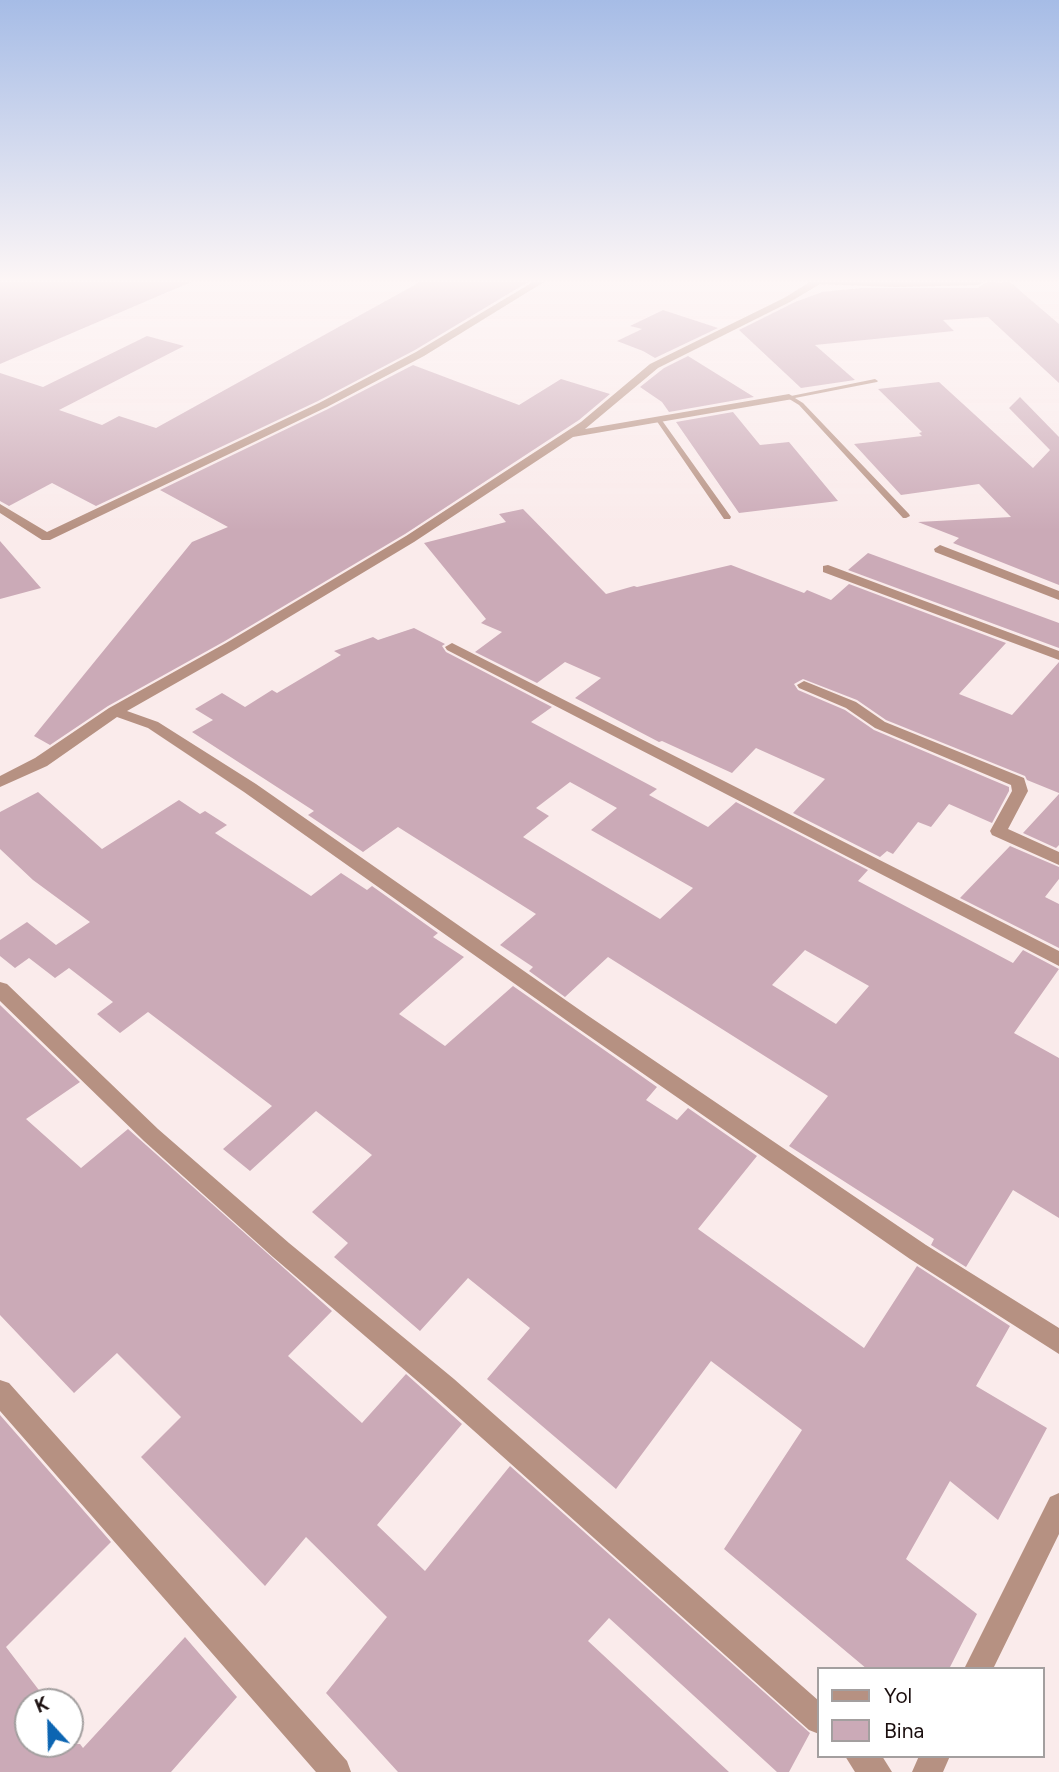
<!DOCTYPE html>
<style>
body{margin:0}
#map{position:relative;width:1059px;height:1772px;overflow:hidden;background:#faebeb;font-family:Figtree,sans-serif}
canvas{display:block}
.legend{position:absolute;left:817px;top:1667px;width:228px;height:91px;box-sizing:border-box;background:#fff;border:2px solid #a39f9f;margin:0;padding:9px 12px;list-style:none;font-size:21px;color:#1a0e0e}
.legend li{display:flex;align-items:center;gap:14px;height:35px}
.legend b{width:35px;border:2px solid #a39f9f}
.north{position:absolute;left:14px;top:1688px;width:70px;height:70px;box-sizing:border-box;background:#fff;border:2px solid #a39f9f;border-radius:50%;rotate:338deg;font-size:19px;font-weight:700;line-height:28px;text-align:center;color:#1a0e0e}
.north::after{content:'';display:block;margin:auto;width:24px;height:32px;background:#0c65b2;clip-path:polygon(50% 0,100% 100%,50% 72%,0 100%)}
</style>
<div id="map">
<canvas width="1059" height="1772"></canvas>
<ul class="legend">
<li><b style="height:9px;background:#b69182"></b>Yol</li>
<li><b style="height:19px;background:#cbaab7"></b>Bina</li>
</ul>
<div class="north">K</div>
</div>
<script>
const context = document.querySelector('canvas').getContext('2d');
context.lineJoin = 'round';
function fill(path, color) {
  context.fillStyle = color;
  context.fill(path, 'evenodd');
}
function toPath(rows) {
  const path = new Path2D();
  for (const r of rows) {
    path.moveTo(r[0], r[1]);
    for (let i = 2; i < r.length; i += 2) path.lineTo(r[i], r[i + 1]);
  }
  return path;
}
const building = toPath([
 [0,282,191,282,0,364],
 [420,282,528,282,415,350,318,401,96,506,52,483,9,506,0,501,0,373,43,387,147,336,184,346,59,410,102,425,119,416,156,428],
 [1010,282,1059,324,1059,383,988,317,943,320,954,331,815,345,855,380,801,388,739,330,795,302,822,292,862,288,978,288,985,283],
 [663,310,718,328,655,358,643,351,617,341,642,329,630,326],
 [688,356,754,397,669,412,662,402,640,387,664,368],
 [413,365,519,405,561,379,610,394,579,420,405,534,225,641,108,706,50,745,34,736,192,542,228,527,160,490,328,409],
 [939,382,1033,468,1050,450,1009,408,1020,397,1059,437,1059,585,953,543,959,538,918,522,1011,517,979,484,901,495,854,444,922,436,919,433,922,432,878,389],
 [733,412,760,445,789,442,838,501,739,513,676,422],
 [523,509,606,594,634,586,637,587,731,565,804,593,807,590,831,600,849,584,1006,643,959,694,1012,715,1059,662,1059,793,1027,780,1025,776,886,720,857,700,803,679,794,684,798,690,845,710,874,730,1009,787,1009,791,992,823,949,804,931,827,918,822,893,854,887,851,880,857,793,813,825,779,756,748,732,773,662,741,659,742,575,698,601,678,565,662,537,683,475,652,502,632,481,623,486,619,424,543,506,522,499,514],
 [0,541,41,588,0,599],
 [868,553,1059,623,1059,648,848,570],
 [414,628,445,644,442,646,446,652,552,707,531,722,657,789,649,795,708,827,736,802,868,870,858,881,1013,963,1023,950,1059,969,1014,1033,1059,1058,1059,1218,1013,1190,966,1267,931,1245,934,1239,789,1146,828,1096,608,957,565,997,529,971,533,967,500,945,536,914,398,827,363,852,308,815,314,811,192,732,213,720,195,709,222,693,245,707,272,690,277,693,341,655,334,651,373,637,378,640],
 [570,782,617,808,591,830,693,888,660,919,523,837,549,816,536,808],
 [805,950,869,986,836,1024,772,985],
 [38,792,102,849,179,800,200,814,205,811,227,825,215,833,311,896,341,873,367,890,372,886,438,933,433,937,464,957,399,1014,445,1046,513,986,657,1087,646,1100,677,1120,688,1108,757,1156,698,1229,864,1348,917,1266,1010,1326,976,1386,1047,1428,998,1520,950,1481,906,1559,977,1614,949,1669,867,1669,724,1549,802,1430,711,1361,616,1489,487,1379,530,1328,468,1278,420,1331,334,1257,348,1243,312,1212,372,1155,316,1111,250,1171,223,1149,272,1106,148,1012,120,1033,97,1014,113,1002,69,968,55,978,29,958,15,968,0,956,0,940,27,922,56,945,90,922,33,880,0,849,0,812],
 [1059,794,1059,845,1056,848,1023,833],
 [1010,846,1059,867,1059,879,1045,897,1059,904,1059,948,960,898],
 [0,1005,80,1082,26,1119,81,1168,128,1129,332,1311,288,1356,362,1423,406,1374,462,1424,377,1525,425,1571,510,1466,810,1733,789,1772,777,1772,609,1618,588,1641,729,1772,398,1772,326,1693,387,1617,306,1537,265,1586,141,1457,181,1417,117,1353,74,1393,0,1315],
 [0,1415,111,1542,6,1647,48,1702,28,1702,28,1744,80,1744,83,1748,185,1637,237,1697,171,1772,0,1772]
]);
const lane = toPath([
 [875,379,878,381,877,382,795,398,803,403,909,514,910,516,906,518,903,518,799,405,786,397,875,379],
 [657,419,661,419,731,517,730,519,724,519,656,420,657,419]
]);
const street = toPath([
 [533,282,544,282,424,356,327,407,50,540,42,540,0,513,0,504,47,532,319,403,416,352,533,282],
 [810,282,983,282,978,285,895,287,820,284,790,302,658,368,585,429,789,394,794,397,793,399,573,437,414,542,236,649,127,711,158,722,256,784,587,1015,926,1245,1059,1328,1059,1354,910,1259,573,1025,244,792,148,728,117,717,47,766,0,787,0,776,35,758,109,708,226,643,406,536,581,422,650,364,784,298,810,282],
 [940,545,1059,591,1059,600,935,552,934,549,940,545],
 [828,565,1059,651,1059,660,823,572,823,566,828,565],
 [452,643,1059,951,1059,966,447,650,445,647,452,643],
 [804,681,856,702,885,722,1024,778,1028,791,1008,829,1059,852,1059,865,992,835,990,831,1012,791,1011,785,875,728,846,708,799,688,797,685,804,681],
 [0,982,7,984,158,1129,289,1243,454,1379,819,1701,819,1734,809,1730,436,1397,273,1257,144,1141,0,1001,0,982],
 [0,1380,9,1383,347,1761,351,1772,316,1772,0,1411,0,1380],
 [1059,1493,1059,1534,993,1669,964,1669,1050,1497,1059,1493],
 [845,1756,882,1756,892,1772,855,1772,845,1756],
 [919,1756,950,1756,943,1772,912,1772,919,1756]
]);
fill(building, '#cbaab7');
fill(lane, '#b69182');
fill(street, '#b69182');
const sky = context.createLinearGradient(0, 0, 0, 530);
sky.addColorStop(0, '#a6bce6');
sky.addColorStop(0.53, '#fdf6f6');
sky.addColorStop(1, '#fdf6f600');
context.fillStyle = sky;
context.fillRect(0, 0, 1059, 530);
</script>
